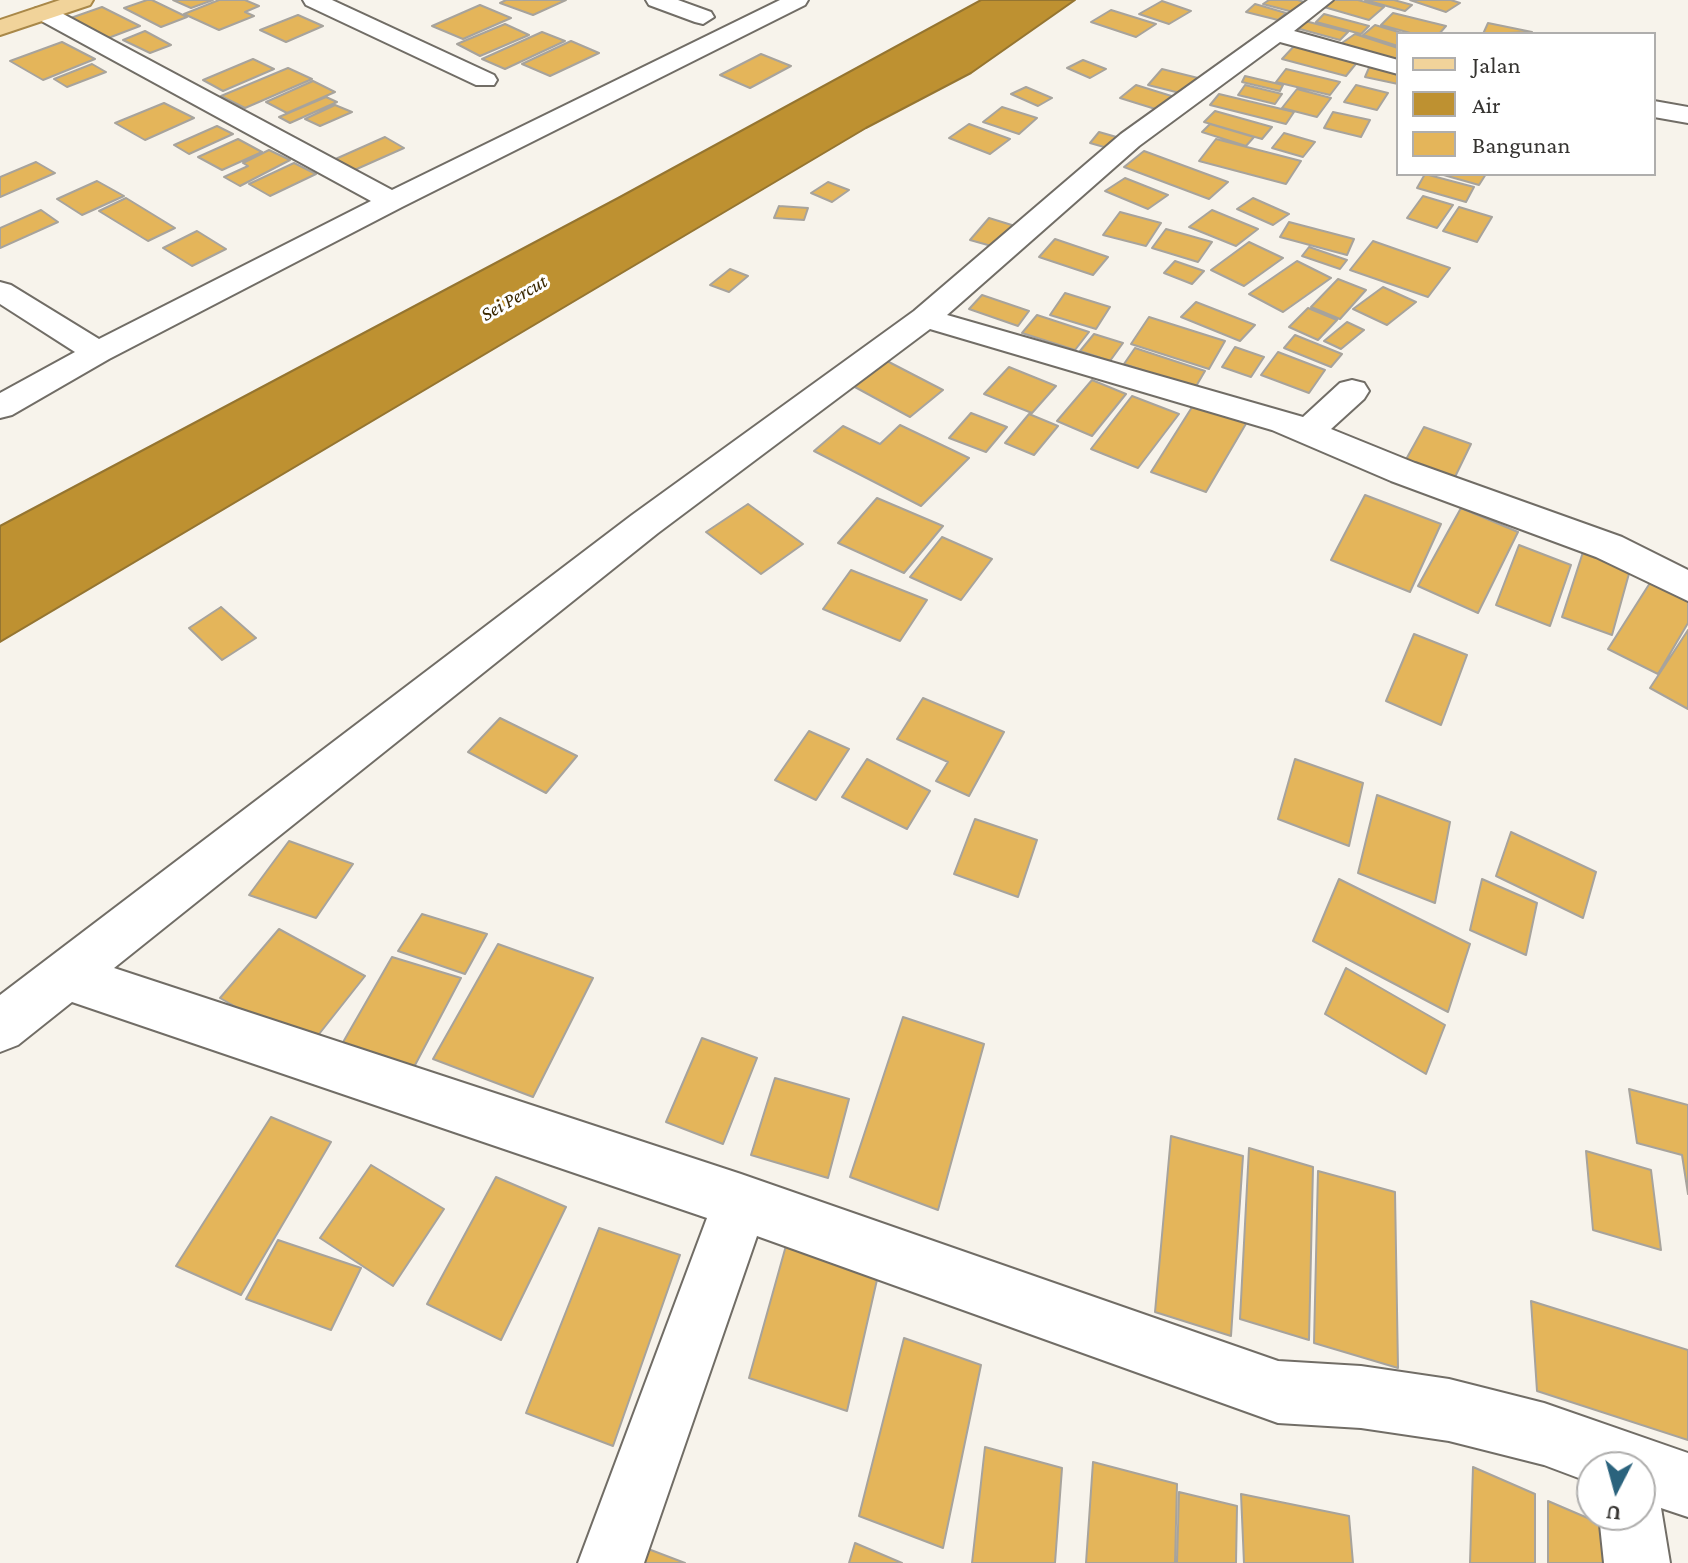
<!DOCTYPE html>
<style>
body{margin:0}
#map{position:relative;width:1688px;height:1563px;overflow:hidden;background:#f7f3eb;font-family:"Crimson Pro",serif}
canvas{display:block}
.legend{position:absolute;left:1396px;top:32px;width:260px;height:144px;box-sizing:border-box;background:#fff;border:2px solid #afaead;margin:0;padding:10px 14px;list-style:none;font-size:24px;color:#363431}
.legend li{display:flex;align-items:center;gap:16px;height:40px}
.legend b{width:40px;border:2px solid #afaead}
.north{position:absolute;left:1576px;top:1451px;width:80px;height:80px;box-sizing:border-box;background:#fff;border:2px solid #afaead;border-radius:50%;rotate:186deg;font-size:22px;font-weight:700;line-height:32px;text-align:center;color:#363431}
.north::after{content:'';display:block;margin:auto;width:28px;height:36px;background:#2b637d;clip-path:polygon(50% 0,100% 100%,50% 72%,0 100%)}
</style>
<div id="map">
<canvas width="1688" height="1563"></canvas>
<ul class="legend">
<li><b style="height:10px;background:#f1d39a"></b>Jalan</li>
<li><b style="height:22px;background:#be9131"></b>Air</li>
<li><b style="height:22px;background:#e4b55a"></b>Bangunan</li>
</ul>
<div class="north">U</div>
</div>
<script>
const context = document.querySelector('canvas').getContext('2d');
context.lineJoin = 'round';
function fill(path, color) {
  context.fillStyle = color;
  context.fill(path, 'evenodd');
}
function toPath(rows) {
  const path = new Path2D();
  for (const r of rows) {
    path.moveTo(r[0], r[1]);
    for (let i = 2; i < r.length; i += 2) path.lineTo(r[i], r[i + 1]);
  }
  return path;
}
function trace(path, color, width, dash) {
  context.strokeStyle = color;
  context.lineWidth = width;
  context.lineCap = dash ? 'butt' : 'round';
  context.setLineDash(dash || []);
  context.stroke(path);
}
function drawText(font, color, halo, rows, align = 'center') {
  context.font = font + ' "Crimson Pro",serif';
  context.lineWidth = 6;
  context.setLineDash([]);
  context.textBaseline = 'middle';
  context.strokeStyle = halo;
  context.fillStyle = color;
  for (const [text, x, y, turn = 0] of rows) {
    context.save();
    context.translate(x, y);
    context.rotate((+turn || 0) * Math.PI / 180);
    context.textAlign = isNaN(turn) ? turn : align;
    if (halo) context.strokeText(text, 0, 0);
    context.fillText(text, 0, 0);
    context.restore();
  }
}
const water = toPath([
 [981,0,1075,0,971,73,866,128,0,642,0,526,618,198,981,0]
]);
const building = toPath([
 [147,0,152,0,187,17,161,27,124,8,147,0],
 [173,0,213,0,191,8,173,0],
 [219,0,245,0,259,6,245,12,254,16,219,30,184,14,219,0],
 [506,0,566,0,533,15,500,3,506,0],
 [1269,0,1298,0,1304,2,1293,12,1263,4,1269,0],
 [1332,0,1358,0,1384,7,1369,20,1324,7,1332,0],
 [1365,0,1394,0,1412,5,1405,11,1365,0],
 [1410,0,1451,0,1460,3,1446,12,1410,0],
 [1162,1,1191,11,1169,24,1139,14,1162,1],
 [1255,4,1286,13,1278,20,1246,12,1255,4],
 [480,5,511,18,463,39,432,26,480,5],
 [102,7,140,26,103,40,65,20,102,7],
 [1111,10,1156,24,1136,37,1091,22,1111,10],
 [1393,13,1446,26,1439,34,1414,34,1381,25,1393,13],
 [1324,14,1369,26,1361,34,1316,22,1324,14],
 [298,15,323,26,286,42,260,30,298,15],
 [1305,21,1348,32,1340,40,1296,28,1305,21],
 [1488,23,1532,32,1483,34,1488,23],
 [505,24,529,35,480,56,457,44,505,24],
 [1375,25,1405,34,1398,34,1398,46,1363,35,1375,25],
 [145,31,171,45,150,53,123,40,145,31],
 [542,32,565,41,505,69,482,59,542,32],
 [1355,34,1398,48,1398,61,1339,45,1355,34],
 [571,41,599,53,550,76,522,64,571,41],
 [62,42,95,59,43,80,10,61,62,42],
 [1296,44,1359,60,1346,76,1282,59,1296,44],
 [761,54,791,66,750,88,720,75,761,54],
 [253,59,274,69,223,91,203,80,253,59],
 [1083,60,1106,69,1090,78,1067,68,1083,60],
 [1371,63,1398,68,1398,84,1365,77,1371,63],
 [92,64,106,72,67,87,54,79,92,64],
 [288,68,312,79,245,108,221,96,288,68],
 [1162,69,1198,78,1184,94,1148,85,1162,69],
 [1286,69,1340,82,1330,95,1276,82,1286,69],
 [1245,76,1283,85,1280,91,1242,82,1245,76],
 [313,81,335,92,287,113,266,102,313,81],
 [1136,85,1181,99,1165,112,1120,98,1136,85],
 [1245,85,1282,94,1275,104,1238,95,1245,85],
 [1356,85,1388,93,1377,110,1344,102,1356,85],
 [1026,87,1052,98,1038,106,1011,94,1026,87],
 [1297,89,1331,98,1317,117,1282,108,1297,89],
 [1219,94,1294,112,1286,124,1210,105,1219,94],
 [326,97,337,102,290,123,279,117,326,97],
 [164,103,194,118,145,140,115,123,164,103],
 [335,105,352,112,320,126,305,119,335,105],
 [1002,107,1037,118,1019,134,983,122,1002,107],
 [1215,111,1272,127,1262,139,1204,122,1215,111],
 [1333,112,1370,120,1361,137,1324,128,1333,112],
 [969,124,1010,139,990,154,949,138,969,124],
 [1210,124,1254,137,1246,146,1202,132,1210,124],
 [217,126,233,134,189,154,174,145,217,126],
 [1099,132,1120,138,1111,149,1090,143,1099,132],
 [1284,133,1315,142,1303,157,1272,148,1284,133],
 [385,137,404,148,350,172,331,161,385,137],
 [238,139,262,152,222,170,198,157,238,139],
 [1216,139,1301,161,1286,184,1199,161,1216,139],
 [269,150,290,160,240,186,224,177,248,166,243,163,269,150],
 [1144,151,1228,182,1209,199,1124,167,1144,151],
 [36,162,55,173,0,197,0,177,36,162],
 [294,163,316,174,270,196,249,184,294,163],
 [1425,174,1474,187,1466,202,1417,188,1425,174],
 [1440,174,1486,174,1479,185,1440,174],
 [1125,178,1168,195,1148,209,1105,191,1125,178],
 [97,181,124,196,82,215,57,199,97,181],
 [828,182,849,190,832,202,811,193,828,182],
 [1423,196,1453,205,1437,228,1407,218,1423,196],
 [126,198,175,228,148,241,99,211,126,198],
 [1253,198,1289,214,1273,225,1237,209,1253,198],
 [779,206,808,208,804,220,774,218,779,206],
 [1459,207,1492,217,1477,242,1443,231,1459,207],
 [41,210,58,222,0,248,0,228,41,210],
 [1212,210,1258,229,1236,246,1189,227,1212,210],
 [1120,212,1161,223,1146,246,1103,235,1120,212],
 [989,218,1015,226,995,247,970,240,989,218],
 [1289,222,1354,239,1347,255,1280,237,1289,222],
 [1166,229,1212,242,1198,262,1152,248,1166,229],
 [197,231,226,249,192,266,163,248,197,231],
 [1055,239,1108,257,1093,275,1039,257,1055,239],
 [1373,241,1450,268,1428,297,1350,270,1373,241],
 [1249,242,1283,258,1244,286,1211,270,1249,242],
 [1309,247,1347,260,1340,269,1302,256,1309,247],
 [1175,261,1204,271,1192,284,1164,273,1175,261],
 [1297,261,1331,278,1283,312,1249,294,1297,261],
 [730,269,748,276,729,292,710,285,730,269],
 [1338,279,1366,290,1340,319,1311,307,1338,279],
 [1383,287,1416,302,1387,325,1353,309,1383,287],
 [1065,293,1110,307,1096,329,1050,315,1065,293],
 [982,295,1029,311,1018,326,969,309,982,295],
 [1196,302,1255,325,1240,341,1181,317,1196,302],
 [1308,308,1337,320,1318,340,1289,327,1308,308],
 [1037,315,1089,332,1075,350,1022,333,1037,315],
 [1149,317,1225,341,1209,369,1131,344,1149,317],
 [1347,322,1364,330,1341,349,1324,341,1347,322],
 [1094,334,1123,343,1110,361,1080,351,1094,334],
 [1295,335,1342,354,1331,367,1284,348,1295,335],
 [1235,347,1264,357,1251,377,1222,367,1235,347],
 [1135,348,1205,371,1195,388,1124,364,1135,348],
 [1278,352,1325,370,1309,393,1261,375,1278,352],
 [887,361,943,390,910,417,853,386,887,361],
 [1009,367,1056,386,1032,413,984,394,1009,367],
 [1092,380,1126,394,1092,436,1057,421,1092,380],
 [1132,396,1179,414,1138,468,1091,449,1132,396],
 [1194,404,1247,422,1206,492,1151,472,1194,404],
 [971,413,1007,427,986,452,949,438,971,413],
 [1029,414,1058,426,1034,455,1005,443,1029,414],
 [900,425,969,458,921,506,814,451,843,426,880,444,900,425],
 [1424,427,1471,444,1453,481,1404,463,1424,427],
 [1365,495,1441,524,1410,592,1331,560,1365,495],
 [877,498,943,526,904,573,838,543,877,498],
 [748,504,803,544,761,574,706,532,748,504],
 [1461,508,1518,532,1478,613,1418,586,1461,508],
 [942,537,992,559,961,600,910,577,942,537],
 [1519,545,1571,565,1550,626,1496,605,1519,545],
 [1583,552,1630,570,1612,635,1562,617,1583,552],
 [851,570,927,600,900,641,823,609,851,570],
 [1655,575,1688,591,1688,623,1658,674,1608,649,1655,575],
 [221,607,256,638,222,660,189,628,221,607],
 [1688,630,1688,709,1650,688,1688,630],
 [1414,634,1467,655,1441,725,1386,701,1414,634],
 [923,698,1004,732,969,796,936,781,948,762,897,739,923,698],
 [500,718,577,756,546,793,468,752,500,718],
 [809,731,849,749,816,800,775,780,809,731],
 [867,759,930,791,907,829,842,797,867,759],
 [1295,759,1363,783,1349,846,1278,819,1295,759],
 [1377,795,1450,822,1435,903,1358,873,1377,795],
 [975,819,1037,840,1018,897,954,874,975,819],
 [1511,832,1596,872,1583,918,1496,876,1511,832],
 [289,841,353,864,316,918,249,895,289,841],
 [1339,879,1470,944,1448,1012,1313,941,1339,879],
 [1482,879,1537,903,1526,955,1470,930,1482,879],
 [422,914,487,934,465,974,398,951,422,914],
 [279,929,365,976,308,1048,220,998,279,929],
 [498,944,593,978,533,1097,433,1059,498,944],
 [392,957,461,978,414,1067,342,1044,392,957],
 [1346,968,1445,1025,1426,1074,1325,1014,1346,968],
 [903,1017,984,1044,938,1210,850,1177,903,1017],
 [702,1038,757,1058,723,1144,666,1122,702,1038],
 [775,1078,849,1099,828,1178,751,1155,775,1078],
 [1629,1089,1688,1105,1688,1194,1682,1155,1637,1143,1629,1089],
 [271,1117,331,1142,241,1295,176,1266,271,1117],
 [1171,1136,1243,1156,1231,1336,1155,1312,1171,1136],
 [1249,1148,1313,1167,1309,1340,1240,1319,1249,1148],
 [1586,1151,1651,1170,1661,1250,1593,1230,1586,1151],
 [371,1165,444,1209,393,1286,320,1238,371,1165],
 [1318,1171,1395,1192,1398,1368,1314,1343,1318,1171],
 [496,1177,566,1207,501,1340,427,1304,496,1177],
 [599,1228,680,1255,613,1446,526,1413,599,1228],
 [278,1240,361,1268,331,1330,246,1299,278,1240],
 [787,1242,879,1271,847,1411,749,1378,787,1242],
 [1531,1301,1688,1350,1688,1440,1537,1391,1531,1301],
 [904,1338,981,1365,943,1548,859,1516,904,1338],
 [985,1447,1062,1468,1055,1563,972,1563,985,1447],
 [1093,1462,1177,1484,1175,1563,1086,1563,1093,1462],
 [1473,1467,1535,1494,1535,1563,1470,1563,1473,1467],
 [1179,1492,1237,1506,1236,1563,1177,1563,1179,1492],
 [1241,1494,1349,1516,1353,1563,1244,1563,1241,1494],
 [1548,1501,1625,1534,1626,1563,1548,1563,1548,1501],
 [855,1543,902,1563,849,1563,855,1543],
 [643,1547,685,1563,638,1563,643,1547]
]);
const street = toPath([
 [303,0,332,0,494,75,497,80,494,85,476,85,306,5,303,0],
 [646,0,678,0,711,12,714,17,703,24,695,22,649,5,646,0],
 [780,0,808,0,805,5,402,207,109,359,12,415,0,418,0,393,75,352,0,304,0,282,11,285,99,339,371,201,36,18,33,13,36,8,52,8,392,190,780,0],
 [1308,0,1333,0,1294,31,1398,60,1398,74,1280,42,1139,146,947,315,1303,417,1340,383,1352,380,1364,383,1369,391,1364,399,1331,429,1415,463,1622,537,1688,570,1688,601,1596,557,1391,481,1272,430,930,329,658,533,114,968,741,1174,1278,1361,1361,1366,1449,1379,1544,1403,1688,1453,1688,1517,1661,1508,1670,1563,1604,1563,1599,1515,1640,1515,1640,1467,1592,1467,1592,1483,1544,1465,1449,1441,1361,1428,1278,1423,757,1236,644,1563,578,1563,707,1218,72,1002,18,1045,0,1052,0,995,632,515,914,311,1121,134,1308,0],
 [1654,101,1688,107,1688,123,1654,117,1654,101]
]);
const primary = toPath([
 [60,0,93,0,90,5,0,35,0,20,60,0]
]);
const farWaternames = [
 ["Sei Percut",514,298,-30]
];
fill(water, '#be9131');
trace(water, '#957531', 2);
fill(building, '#e4b55a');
trace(building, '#a7a39c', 2);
trace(street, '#716d66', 4);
trace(primary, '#a98849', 4);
fill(street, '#fff');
fill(primary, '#f1d39a');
drawText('italic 20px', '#3b2800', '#fff', farWaternames);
</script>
